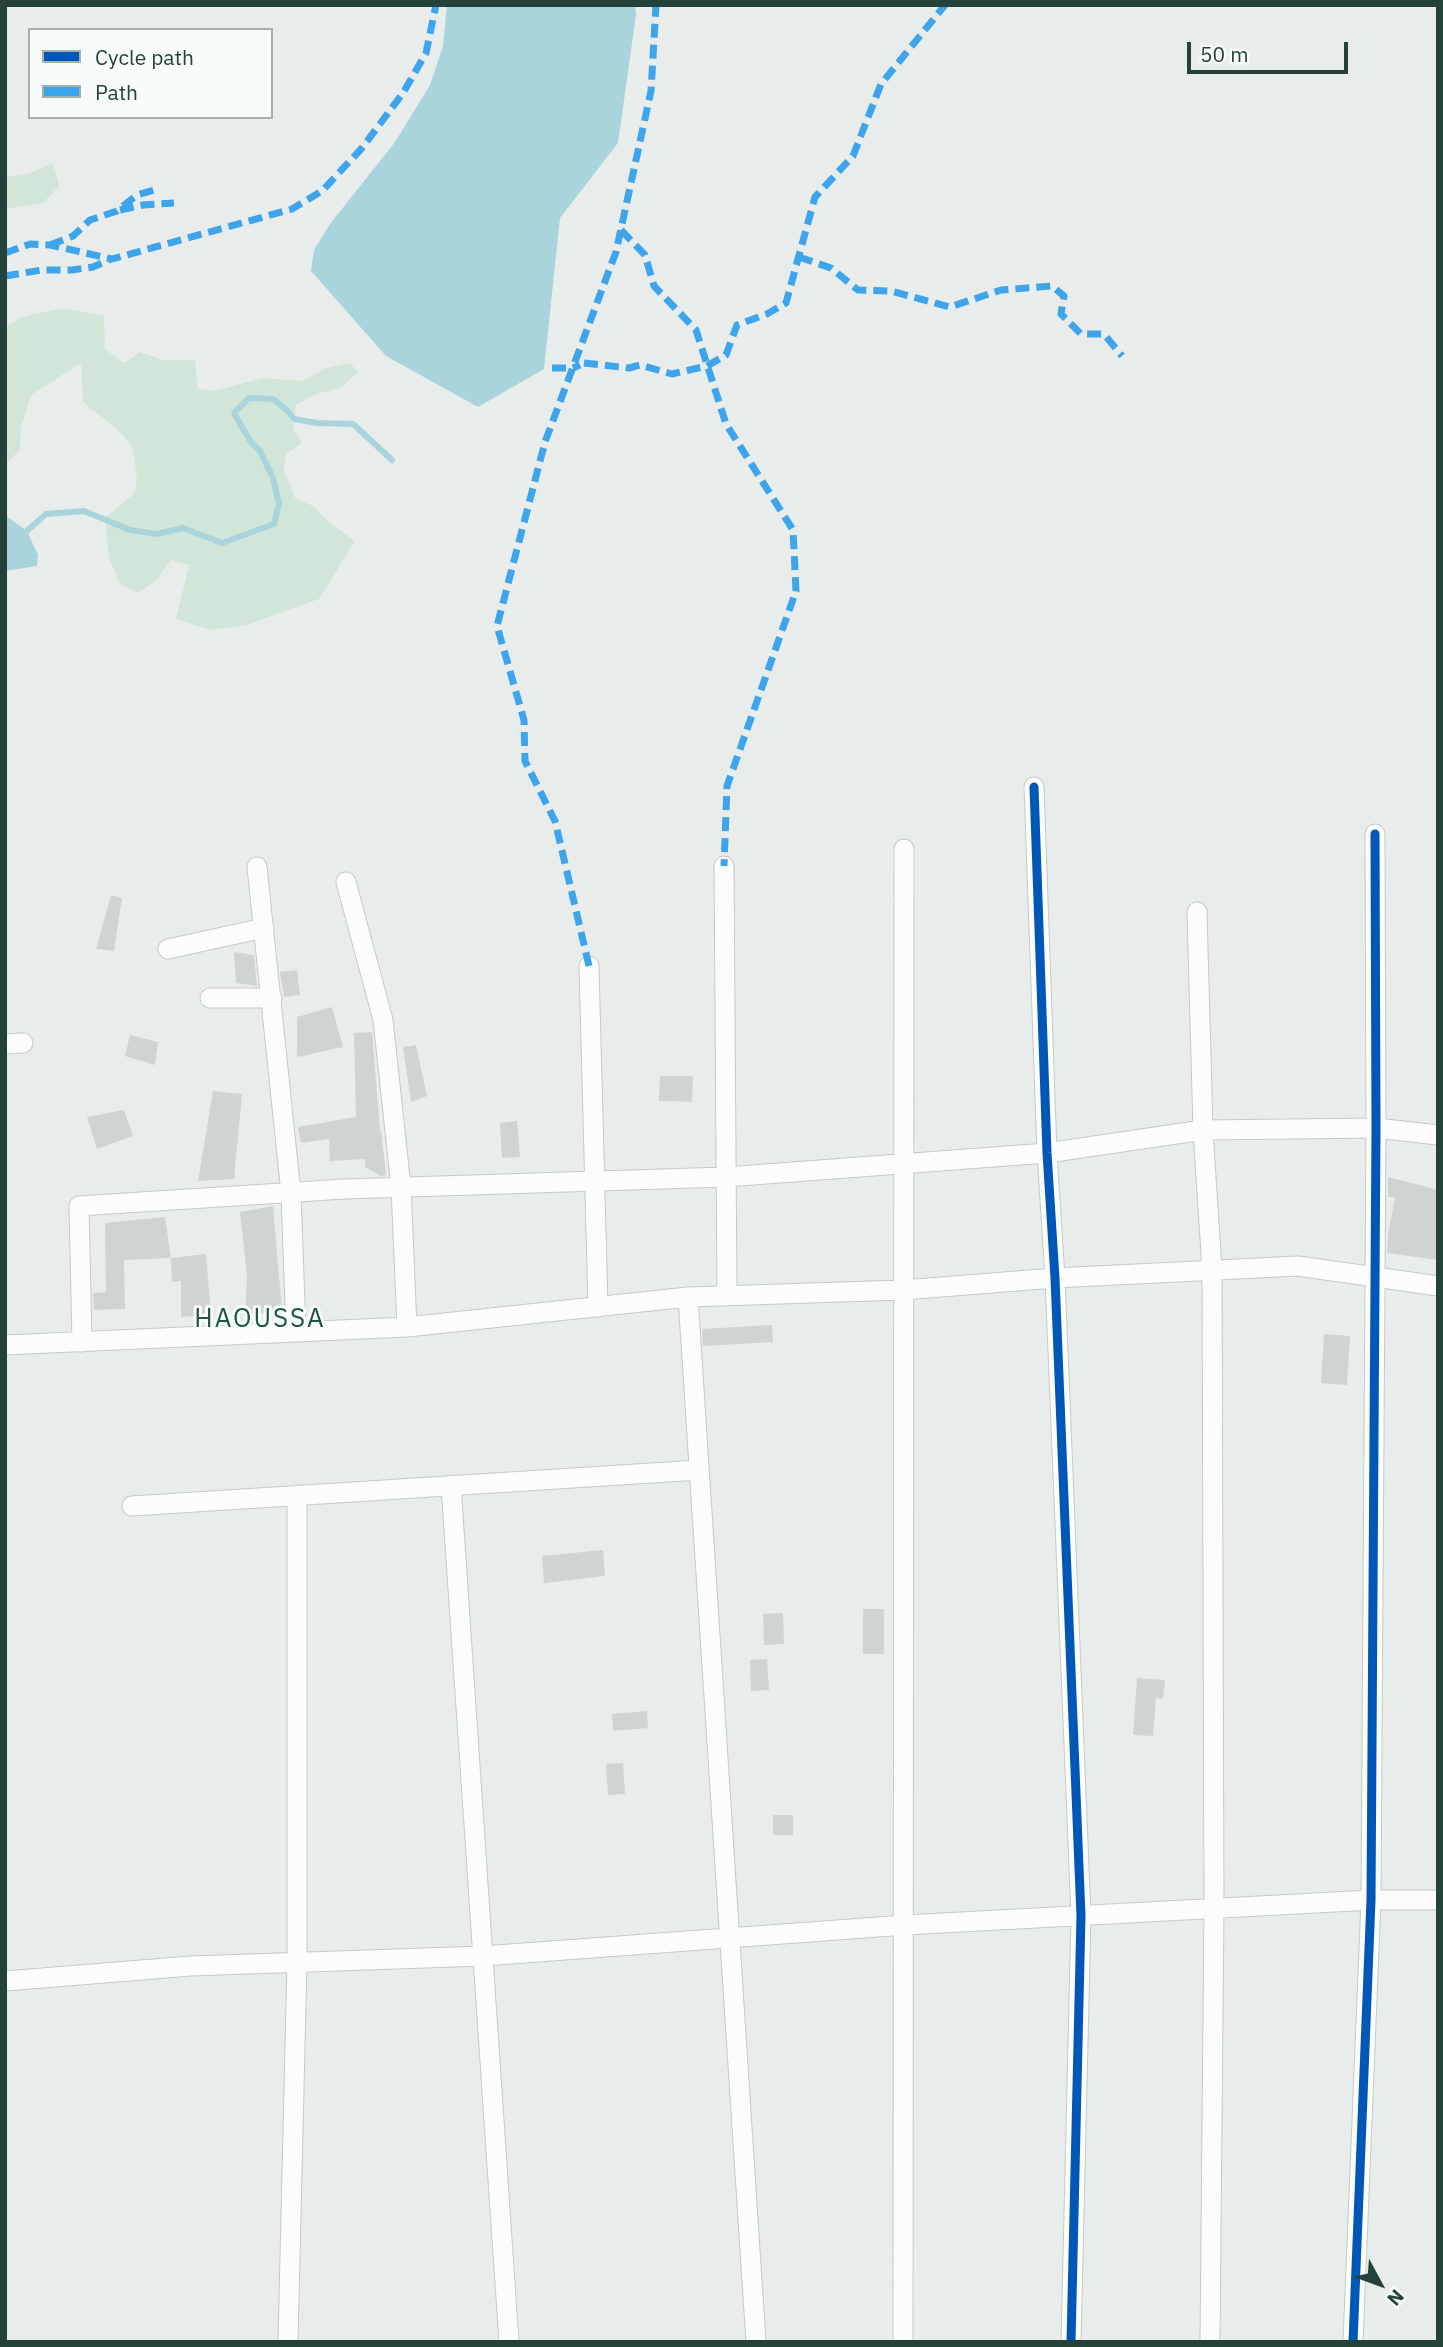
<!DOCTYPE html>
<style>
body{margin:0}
#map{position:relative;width:1443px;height:2347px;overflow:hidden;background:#e8edeb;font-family:"IBM Plex Sans",sans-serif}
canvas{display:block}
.frame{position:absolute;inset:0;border:7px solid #24423a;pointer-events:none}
.legend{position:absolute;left:28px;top:28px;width:245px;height:91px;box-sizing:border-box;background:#f7fbf9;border:2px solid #a3b1ad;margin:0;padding:9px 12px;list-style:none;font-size:21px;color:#24423a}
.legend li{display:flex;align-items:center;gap:14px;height:35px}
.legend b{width:35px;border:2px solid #a3b1ad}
.north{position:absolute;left:1345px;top:2249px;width:70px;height:70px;-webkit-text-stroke:5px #f7fbf9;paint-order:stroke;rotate:131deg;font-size:19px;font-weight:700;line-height:28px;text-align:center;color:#24423a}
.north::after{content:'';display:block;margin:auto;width:24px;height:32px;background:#24423a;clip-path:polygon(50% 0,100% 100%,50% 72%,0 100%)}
.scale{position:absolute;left:1187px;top:42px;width:161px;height:32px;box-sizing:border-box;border:4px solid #24423a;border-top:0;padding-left:9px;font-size:21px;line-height:24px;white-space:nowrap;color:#24423a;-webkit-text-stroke:5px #f7fbf9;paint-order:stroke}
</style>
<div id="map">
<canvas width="1443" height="2347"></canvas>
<div class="frame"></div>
<ul class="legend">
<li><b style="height:9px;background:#0057b8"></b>Cycle path</li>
<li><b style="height:9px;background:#3ea4ec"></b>Path</li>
</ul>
<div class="north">N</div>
<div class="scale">50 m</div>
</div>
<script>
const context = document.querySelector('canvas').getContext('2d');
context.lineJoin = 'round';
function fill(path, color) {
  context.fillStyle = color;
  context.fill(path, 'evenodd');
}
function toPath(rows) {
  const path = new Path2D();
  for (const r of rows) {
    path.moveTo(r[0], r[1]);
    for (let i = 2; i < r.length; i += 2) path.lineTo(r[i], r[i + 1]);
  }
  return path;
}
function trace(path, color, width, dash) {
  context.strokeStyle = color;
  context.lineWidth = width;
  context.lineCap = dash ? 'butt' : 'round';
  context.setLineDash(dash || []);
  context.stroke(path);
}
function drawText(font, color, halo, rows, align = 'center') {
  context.font = font + ' "IBM Plex Sans",sans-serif';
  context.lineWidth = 6;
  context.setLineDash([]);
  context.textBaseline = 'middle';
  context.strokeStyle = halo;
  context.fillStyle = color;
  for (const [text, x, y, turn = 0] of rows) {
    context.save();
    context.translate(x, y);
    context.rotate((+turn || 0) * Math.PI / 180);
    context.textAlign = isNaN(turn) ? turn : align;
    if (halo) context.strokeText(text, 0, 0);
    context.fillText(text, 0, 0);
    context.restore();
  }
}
const green = toPath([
 [53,163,59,186,43,203,5,209,5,177,28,174],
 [64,308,104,316,105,349,124,363,140,352,163,360,195,360,198,389,214,391,263,378,304,381,323,369,350,363,358,372,342,387,314,395,296,405,293,430,302,443,286,454,284,471,295,498,315,507,327,521,355,541,319,599,246,625,211,630,176,619,189,565,171,560,156,581,138,593,120,584,109,558,105,518,135,493,137,478,132,447,120,432,83,402,81,363,31,395,21,427,20,450,5,464,5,327,22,317]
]);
const water = toPath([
 [447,5,635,5,636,15,618,143,560,218,544,369,478,407,386,356,311,271,314,250,330,224,395,142,430,85,443,46],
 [5,515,27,531,38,555,37,566,5,571]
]);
const stream = toPath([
 [27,531,46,514,84,511,130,530,157,534,183,528,222,543,274,524,279,504,273,478,260,451,250,441,234,413,249,398,273,399,287,410,294,419,317,423,353,424,392,460]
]);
const building = toPath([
 [111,895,122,898,114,951,96,949],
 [234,952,254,955,257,986,236,983],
 [297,970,300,995,284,997,280,972],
 [332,1007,343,1047,297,1057,297,1017],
 [372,1032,380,1130,381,1130,386,1175,381,1176,365,1167,365,1159,330,1161,329,1139,301,1143,298,1127,356,1117,354,1033],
 [130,1035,158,1042,155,1065,125,1056],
 [416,1045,427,1096,411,1102,403,1047],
 [660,1076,693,1076,692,1102,659,1101],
 [213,1091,242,1094,234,1179,198,1181],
 [124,1110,133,1136,97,1149,87,1117],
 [517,1121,520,1157,502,1158,500,1123],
 [1388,1177,1438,1190,1438,1260,1387,1253,1388,1235,1395,1197,1388,1197],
 [273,1206,282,1311,245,1315,247,1276,240,1212],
 [165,1217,171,1258,124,1260,125,1309,94,1310,93,1293,106,1292,105,1223],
 [206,1254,211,1314,181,1317,181,1281,172,1282,171,1258],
 [772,1325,773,1342,703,1346,702,1329],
 [1324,1334,1350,1336,1347,1385,1321,1383],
 [603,1550,605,1576,544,1583,542,1556],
 [863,1609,884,1609,884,1654,863,1654],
 [783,1613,784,1644,764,1645,763,1614],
 [767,1659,769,1690,751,1691,750,1660],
 [1137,1678,1165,1680,1163,1699,1156,1698,1153,1736,1133,1735],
 [647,1711,648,1728,613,1731,612,1714],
 [623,1763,625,1794,608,1795,606,1764],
 [773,1815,793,1815,793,1835,773,1835]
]);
const minor = toPath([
 [1034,787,1047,1153,1055,1278,1081,1916,1071,2342],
 [724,866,727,1295],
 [257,867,291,1193,296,1332],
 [346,882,383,1020,401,1187,407,1327],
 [1197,912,1203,1130,1212,1270,1214,1909,1210,2342],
 [168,949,264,928],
 [589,966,598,1307],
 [210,998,272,998],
 [5,1044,23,1043],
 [688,1297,756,2342],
 [82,1342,79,1206,344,1189,726,1177,1047,1153,1203,1130,1376,1128,1438,1135],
 [5,1345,407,1327,688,1297,903,1290,1055,1278,1298,1266,1438,1286],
 [451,1485,509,2342],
 [132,1506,699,1470],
 [5,1981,191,1966,483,1956,905,1925,1371,1900,1438,1900],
 [288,2342,297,1962,297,1495],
 [903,2342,904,849],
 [1353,2342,1371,1900,1376,1128,1375,834]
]);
const quiet = toPath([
 [120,210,143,205,174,203],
 [621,230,645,255,654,286,696,330,726,424,793,530,796,591,727,786,724,866],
 [50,245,73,236,90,220,117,211,137,195,158,189],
 [5,253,30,244,50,245,112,259,292,209,322,191,362,148,403,93,426,53,436,5],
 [799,257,831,268,858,290,891,291,950,307,1001,290,1052,286,1064,296,1061,314,1081,334,1104,334,1122,356],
 [5,276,42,270,72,270,93,267,111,259],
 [584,363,629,368,640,365,672,374,707,366,726,355,737,325,767,314,786,303,815,197,853,156,881,84,945,5],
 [552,368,573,368,580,365],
 [589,966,555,821,525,761,524,720,497,626,545,442,616,252,651,91,656,5]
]);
const cycleway = toPath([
 [1034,787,1047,1153,1055,1278,1081,1916,1071,2342],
 [1353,2342,1371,1900,1376,1128,1375,834]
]);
const quarterNames = [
 ["HAOUSSA",260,1319]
];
fill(green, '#d1e6d8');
fill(water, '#a9d4db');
trace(stream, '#a9d4db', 6);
fill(building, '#cfd4d2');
trace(minor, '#c5cac8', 21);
trace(minor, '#fcfcfc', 19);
trace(quiet, '#3ea4ec', 7, [14, 7]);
trace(cycleway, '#0057b8', 9);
context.letterSpacing = '2px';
drawText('26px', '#1f5548', '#f7fbf9', quarterNames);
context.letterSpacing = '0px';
</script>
